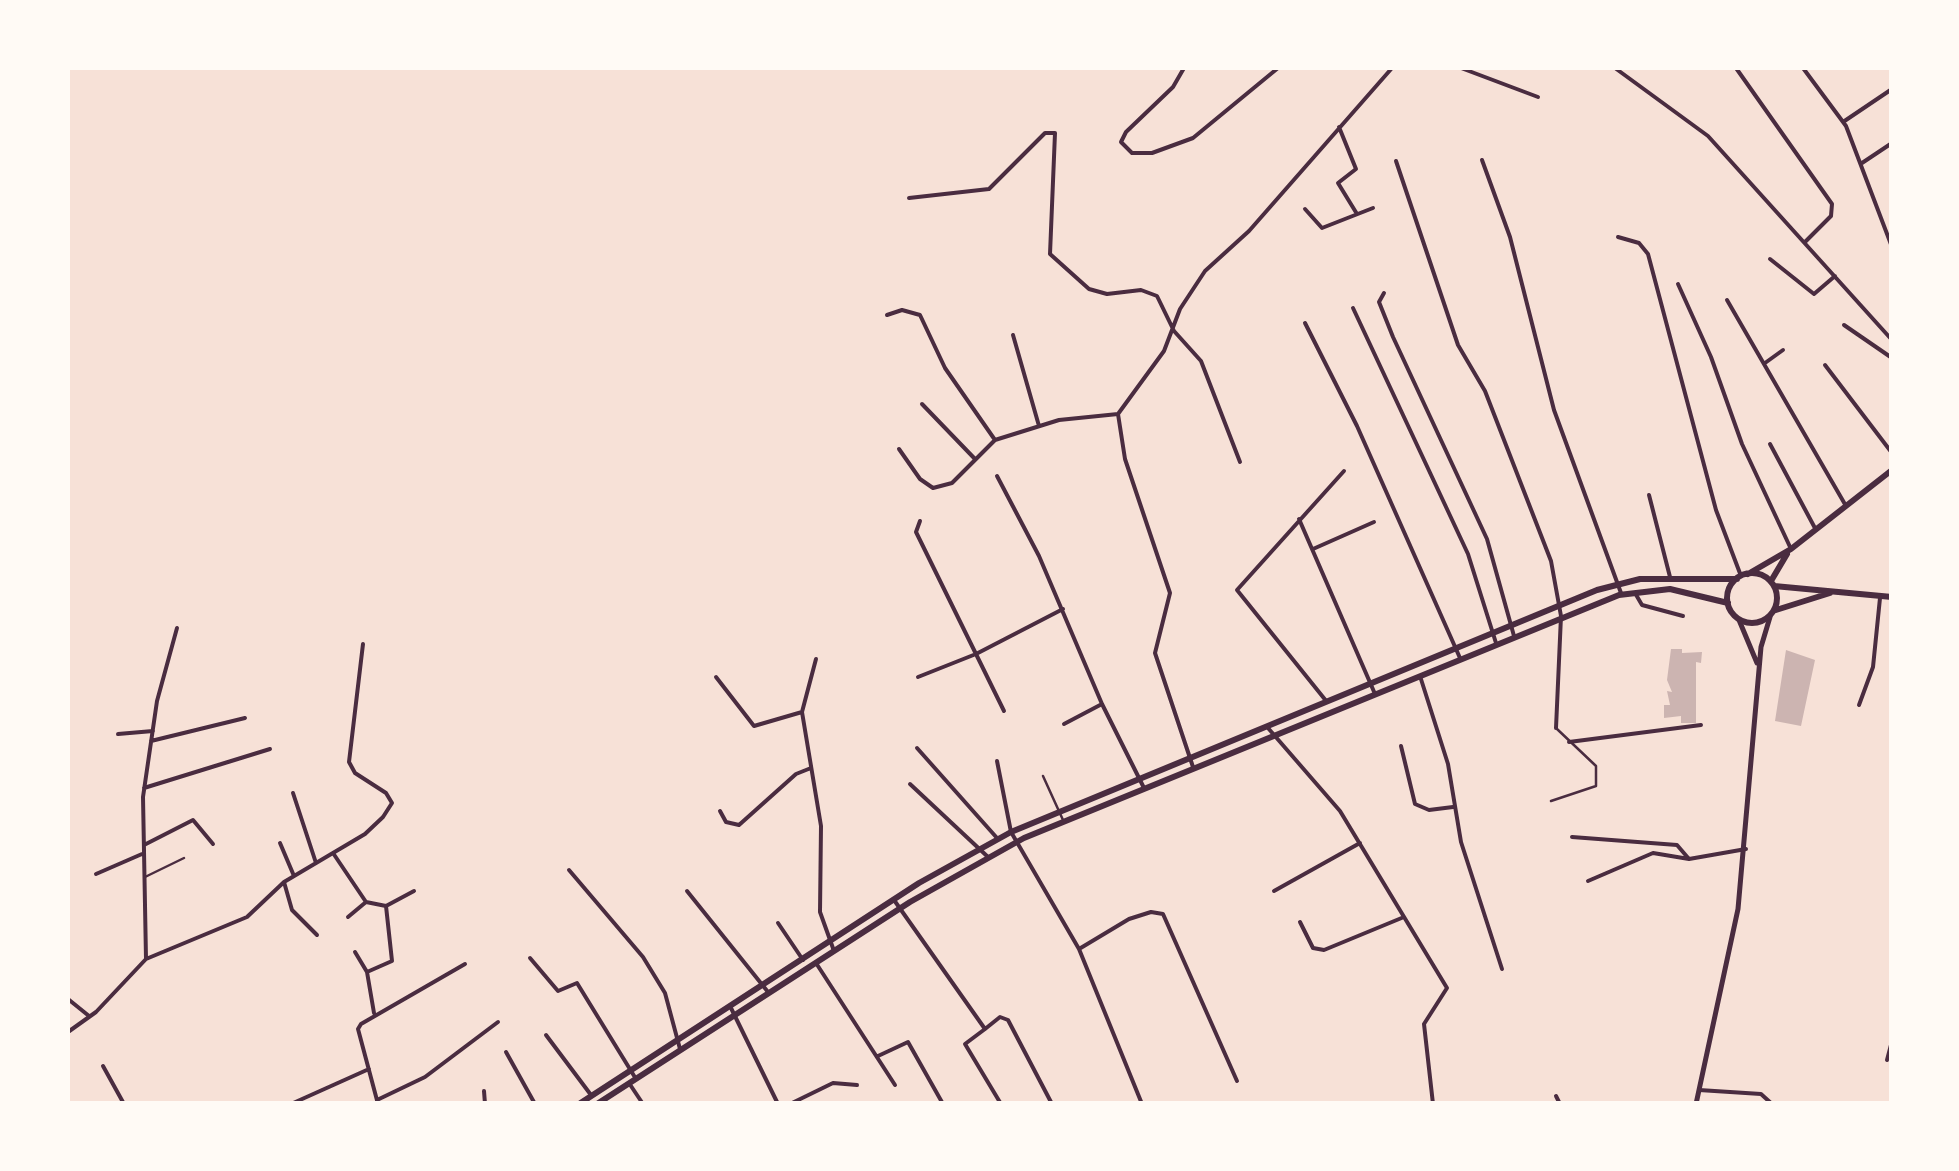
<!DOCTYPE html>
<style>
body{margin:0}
#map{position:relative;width:1959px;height:1171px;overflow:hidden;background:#f7e1d7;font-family:"Roboto Condensed",sans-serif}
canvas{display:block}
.frame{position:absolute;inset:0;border:70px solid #fffaf5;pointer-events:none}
</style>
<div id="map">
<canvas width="1959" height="1171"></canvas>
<div class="frame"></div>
</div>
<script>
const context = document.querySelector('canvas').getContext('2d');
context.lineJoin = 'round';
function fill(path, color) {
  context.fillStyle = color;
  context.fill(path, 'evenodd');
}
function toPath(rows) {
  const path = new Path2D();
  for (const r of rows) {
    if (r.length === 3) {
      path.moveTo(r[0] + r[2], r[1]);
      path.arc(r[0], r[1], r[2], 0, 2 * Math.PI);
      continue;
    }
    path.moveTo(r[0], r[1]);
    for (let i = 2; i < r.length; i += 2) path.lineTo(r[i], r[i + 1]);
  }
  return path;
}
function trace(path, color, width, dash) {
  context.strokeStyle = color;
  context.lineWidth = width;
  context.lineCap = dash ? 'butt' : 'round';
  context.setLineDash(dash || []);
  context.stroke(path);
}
const building = toPath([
 [1671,649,1682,649,1682,653,1702,652,1701,663,1696,662,1696,723,1681,723,1681,716,1664,718,1664,705,1670,705,1667,691,1672,692,1667,680],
 [1786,650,1815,660,1801,726,1775,721]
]);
const service = toPath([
 [1043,776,1063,820],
 [1551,801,1596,786,1596,766,1557,729],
 [145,877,184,858]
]);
const pedestrian = toPath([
 [1569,742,1701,725]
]);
const minor = toPath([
 [1184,68,1173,87,1126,132,1121,142,1132,153,1152,153,1193,138,1278,68],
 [1461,68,1538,97],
 [1615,68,1708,136,1892,340],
 [1736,68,1832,204,1831,216,1805,242],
 [1803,68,1846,126,1892,247],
 [1843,122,1892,89],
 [1339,127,1356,169,1338,183,1357,214],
 [1482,160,1510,237,1554,410,1621,593],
 [1396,161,1458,345,1485,391,1551,561,1561,616,1556,728],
 [1862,163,1892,143],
 [909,198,989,189,1045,133,1055,133,1050,254,1089,289,1107,294,1141,290,1157,296,1174,331,1201,361,1240,462],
 [1305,209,1322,228,1373,208],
 [1618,237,1639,243,1648,254,1716,510,1741,576],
 [1770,259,1814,294,1835,276],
 [1678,284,1711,357,1742,444,1791,549],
 [1384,293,1379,302,1393,337,1487,539,1514,636],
 [1727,300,1846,506],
 [1353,308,1468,554,1496,643],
 [887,315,902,310,920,315,945,368,995,440],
 [1305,323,1357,426,1460,658],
 [1844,325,1892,358],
 [1013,335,1039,426],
 [1765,363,1783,350],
 [1825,365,1892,453],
 [922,404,975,459],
 [1770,444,1816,530],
 [899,449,920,479,933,488,952,483,995,440,1059,420,1118,414],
 [997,476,1039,556,1102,704,1144,788],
 [1649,495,1670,577],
 [1299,519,1375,694],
 [920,521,916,532,1004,711],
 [1313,549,1374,522],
 [1635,593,1642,605,1683,616],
 [816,659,802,712,821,826,820,912,834,951],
 [1420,676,1448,764,1461,842,1502,969],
 [716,677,754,726,802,712],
 [918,677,976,654,1063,609],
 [1327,702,1237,590,1344,471],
 [1859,705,1873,667,1880,598],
 [1064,724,1102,704],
 [1268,728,1340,811,1447,988,1424,1024,1433,1104],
 [118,734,153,731],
 [151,741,245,718],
 [1401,746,1415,804,1429,810,1453,807],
 [917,748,997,838],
 [997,761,1011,832,1079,949,1142,1104],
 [1193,767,1155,653,1170,593,1125,459,1118,414,1164,351,1180,309,1205,271,1249,231,1392,68],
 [910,784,988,857],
 [144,788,270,749],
 [293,793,316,863],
 [720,811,726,822,739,825,796,774,811,768],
 [1572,837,1677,845,1689,859,1746,849],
 [280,843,294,876],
 [144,845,193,820,213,844],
 [333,853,366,902],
 [569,870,643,957,665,993,680,1049],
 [96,874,142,854],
 [1588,881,1653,853,1689,859],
 [284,882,292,910,317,935],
 [687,891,768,992],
 [1274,891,1360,843],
 [894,900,985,1029,1000,1017,1008,1020,1052,1104],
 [366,902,386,906,392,961,367,972],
 [386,906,414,891],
 [348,917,366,902],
 [1300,922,1313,948,1324,950,1404,917],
 [778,923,803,960],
 [1079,949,1129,919,1151,912,1163,914,1237,1081],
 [355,952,367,972,374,1013],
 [530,958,558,991,577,983,636,1079],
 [146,959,143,797,157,701,177,628],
 [816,963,895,1085],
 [68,999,89,1016],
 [730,1006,778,1104],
 [985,1029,965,1044,1001,1104],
 [68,1032,96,1012,146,959,247,917,284,882,365,834,383,817,392,803,386,793,355,773,349,762,363,644],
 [546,1035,591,1095],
 [506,1052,535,1104],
 [878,1056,908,1042,943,1104],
 [1887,1060,1892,1041],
 [103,1066,124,1104],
 [629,1083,643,1104],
 [1699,1090,1761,1094,1772,1104],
 [484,1091,485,1104],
 [1556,1096,1560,1104],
 [377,1100,425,1077,498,1022],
 [291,1104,369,1069],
 [378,1104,358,1029,361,1024,465,964],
 [790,1104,833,1083,857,1085]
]);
const tertiary = toPath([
 [1739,620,1757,663],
 [1696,1104,1738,909,1761,647,1770,617]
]);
const secondary = toPath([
 [1752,598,25],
 [1748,574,1791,549,1892,470],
 [1771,581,1787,554],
 [1774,586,1892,597],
 [1776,610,1830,593],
 [579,1104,919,883,1011,832,1597,590,1640,579,1737,579],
 [597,1104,910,902,1024,838,1619,595,1670,589,1728,603]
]);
fill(building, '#ccb4b1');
trace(service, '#4a2c40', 2.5);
trace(pedestrian, '#4a2c40', 4);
trace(minor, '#4a2c40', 4);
trace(tertiary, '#4a2c40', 5);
trace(secondary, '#4a2c40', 6);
</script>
